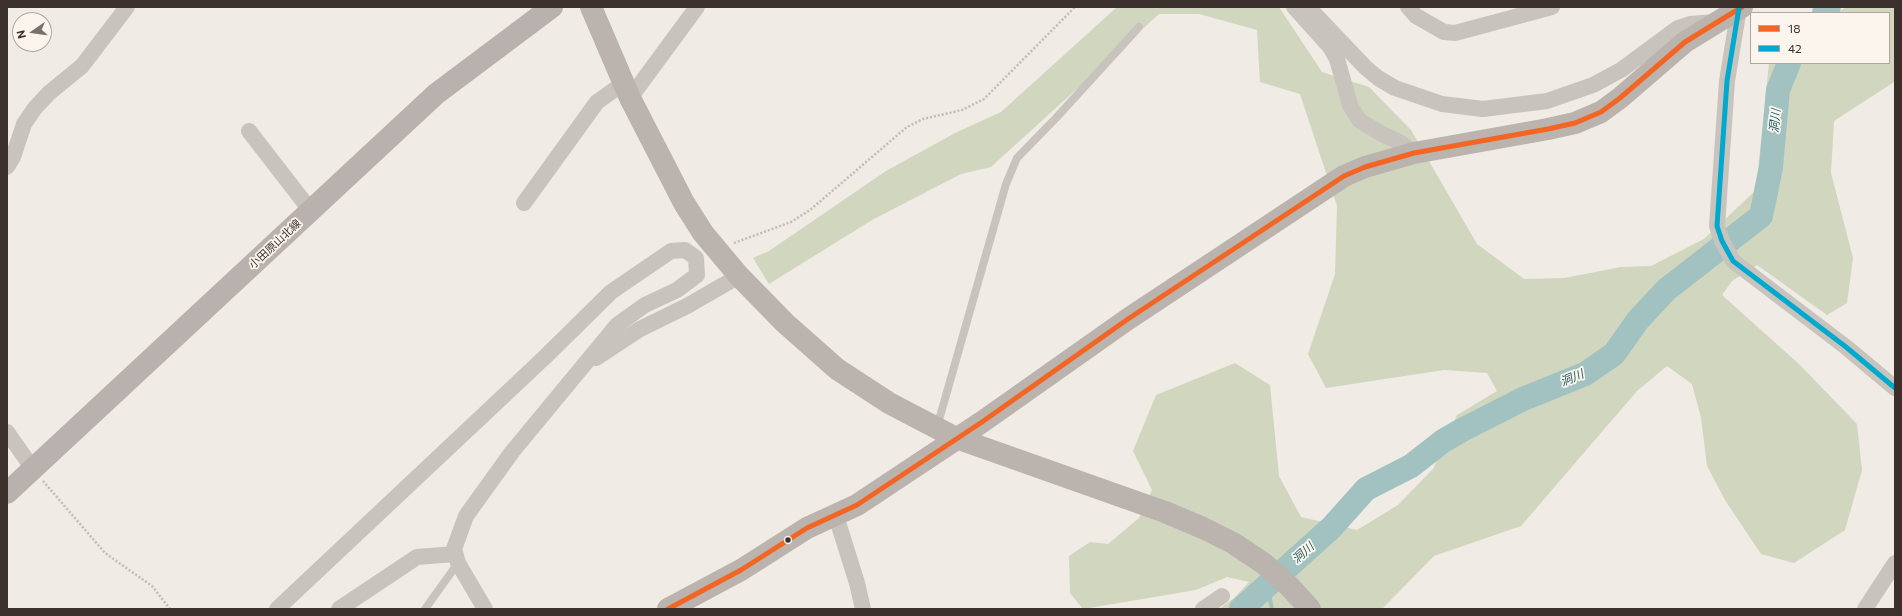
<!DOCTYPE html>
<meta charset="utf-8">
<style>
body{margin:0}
#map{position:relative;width:1902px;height:616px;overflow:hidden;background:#f0ebe5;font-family:Commissioner,sans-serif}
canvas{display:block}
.frame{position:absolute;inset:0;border:8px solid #3b302b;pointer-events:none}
.legend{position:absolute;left:1750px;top:12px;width:140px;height:52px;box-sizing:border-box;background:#fbf5ee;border:1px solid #aea6a0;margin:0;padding:5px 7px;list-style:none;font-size:12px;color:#3b302b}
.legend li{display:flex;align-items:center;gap:8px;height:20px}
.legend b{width:20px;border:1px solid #aea6a0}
.north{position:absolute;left:12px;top:12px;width:40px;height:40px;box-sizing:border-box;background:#fbf5ee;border:1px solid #aea6a0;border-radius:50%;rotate:257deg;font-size:11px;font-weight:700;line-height:16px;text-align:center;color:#3b302b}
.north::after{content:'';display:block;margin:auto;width:14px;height:18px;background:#7a716c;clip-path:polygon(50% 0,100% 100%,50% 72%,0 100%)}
</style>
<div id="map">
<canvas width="1902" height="616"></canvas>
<div class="frame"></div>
<ul class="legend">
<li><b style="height:5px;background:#f26522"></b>18</li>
<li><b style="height:5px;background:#00a9ce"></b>42</li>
</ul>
<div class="north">N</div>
</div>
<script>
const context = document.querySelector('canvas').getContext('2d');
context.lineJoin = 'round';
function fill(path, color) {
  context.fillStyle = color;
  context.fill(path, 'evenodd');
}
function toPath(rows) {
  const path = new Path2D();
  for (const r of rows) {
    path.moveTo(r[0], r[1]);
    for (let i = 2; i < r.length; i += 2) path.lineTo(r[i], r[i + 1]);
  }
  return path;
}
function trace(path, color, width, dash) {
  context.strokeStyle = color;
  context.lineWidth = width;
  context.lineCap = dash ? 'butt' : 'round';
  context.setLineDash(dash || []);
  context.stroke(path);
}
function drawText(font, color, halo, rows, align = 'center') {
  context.font = font + ' Commissioner,"Noto Sans JP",sans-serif';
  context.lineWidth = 3.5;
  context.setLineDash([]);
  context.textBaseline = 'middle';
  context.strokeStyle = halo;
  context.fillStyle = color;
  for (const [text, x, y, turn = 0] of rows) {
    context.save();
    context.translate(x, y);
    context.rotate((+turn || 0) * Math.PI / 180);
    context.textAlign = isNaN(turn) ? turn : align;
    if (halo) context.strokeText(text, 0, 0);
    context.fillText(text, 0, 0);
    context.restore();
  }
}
const green = toPath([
 [1117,7,1279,7,1322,72,1369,87,1411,130,1477,244,1524,279,1564,278,1621,267,1651,266,1704,239,1756,190,1769,63,1889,63,1889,13,1837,13,1846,7,1895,7,1894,82,1834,121,1831,173,1853,258,1847,303,1827,315,1757,265,1732,281,1722,295,1800,365,1857,424,1862,470,1845,530,1794,563,1761,554,1725,500,1707,466,1701,418,1692,384,1667,366,1637,391,1521,526,1434,556,1382,609,1219,609,1234,598,1249,582,1227,577,1196,590,1083,609,1070,593,1069,556,1090,542,1108,544,1139,518,1152,490,1133,451,1156,395,1235,363,1270,385,1279,476,1301,517,1357,530,1398,505,1433,469,1457,415,1497,391,1487,373,1444,370,1326,388,1308,354,1335,274,1337,206,1300,94,1260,82,1257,30,1199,14,1159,14,991,167,961,174,872,220,769,284,753,258,769,251,886,171,955,133,1001,112]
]);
const stream = toPath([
 [1267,585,1272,609]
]);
const river = toPath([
 [1824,13,1829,7],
 [1241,609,1331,528,1366,489,1411,466,1443,441,1462,430,1523,399,1585,374,1614,354,1638,320,1666,290,1761,216,1771,167,1778,90,1789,63]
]);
const path = toPath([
 [734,243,791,222,810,210,907,127,923,119,962,110,984,99,1075,7],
 [43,481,105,553,152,586,170,609]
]);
const lane = toPath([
 [937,427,1006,184,1017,158,1056,118,1139,27],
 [425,609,458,563]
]);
const street = toPath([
 [1294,7,1330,47,1337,59,1350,105,1359,120,1380,133,1401,143,1414,153],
 [1308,7,1365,67,1378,78,1395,88,1442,104,1483,109,1547,101,1593,85,1621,70,1678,28,1690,24,1715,22],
 [1408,7,1416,16,1444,32,1455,33,1552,7],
 [1739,8,1727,81,1717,226,1722,241,1733,261,1846,347,1895,388],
 [630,98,697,7],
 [249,131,311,211],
 [7,167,13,157,24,124,35,108,49,93,82,66,127,7],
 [524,203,597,102,624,83],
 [596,358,640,329,687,306,739,276],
 [7,432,33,469],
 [836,516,857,583,863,609],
 [277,609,545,357,611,292,671,251,685,250,696,258,697,275,677,290,645,305,617,325,512,452,466,516,454,549,458,563,485,609],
 [339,609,417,557,455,554],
 [1203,609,1222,596],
 [1865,609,1895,563]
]);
const secondary = toPath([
 [591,7,630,98,684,203,703,233,739,276,785,323,837,369,889,403,956,438,1165,512,1203,528,1233,543,1263,563,1289,586,1310,609],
 [668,609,741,570,807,528,857,505,982,422,1128,319,1344,176,1365,167,1414,153,1548,129,1575,123,1601,112,1620,98,1685,42,1742,7]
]);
const primary = toPath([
 [7,493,436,94,552,7]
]);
const bus1 = toPath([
 [668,609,741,570,807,528,857,505,982,422,1128,319,1344,176,1365,167,1414,153,1548,129,1575,123,1601,112,1620,98,1685,42,1742,7]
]);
const bus2 = toPath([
 [1739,8,1727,81,1717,226,1722,241,1733,261,1846,347,1895,388]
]);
const markers = [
 [788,540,3.5,"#3b302b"]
];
const streetNames = [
 ["小田原山北線",275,244,-43]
];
const waterNames = [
 ["洞川",1775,121,-85],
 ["洞川",1572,378,-23],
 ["洞川",1303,553,-42]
];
fill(green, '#d1d6bf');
trace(stream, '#a1c2c1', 4);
trace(river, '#a1c2c1', 24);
trace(path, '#c2bbb6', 2.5, [2, 2]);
trace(lane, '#c9c3be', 8);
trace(street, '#c9c3be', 16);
trace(secondary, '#bab3ae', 22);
trace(primary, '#b8b1ad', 22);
trace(bus1, '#f26522', 5);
trace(bus2, '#00a9ce', 5);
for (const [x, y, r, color] of markers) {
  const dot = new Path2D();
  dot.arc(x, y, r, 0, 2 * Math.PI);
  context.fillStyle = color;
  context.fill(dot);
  trace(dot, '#fbf5ee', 1.5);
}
drawText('11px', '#3b302b', '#fbf5ee', streetNames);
drawText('italic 12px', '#1f5a5e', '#fbf5ee', waterNames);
</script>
